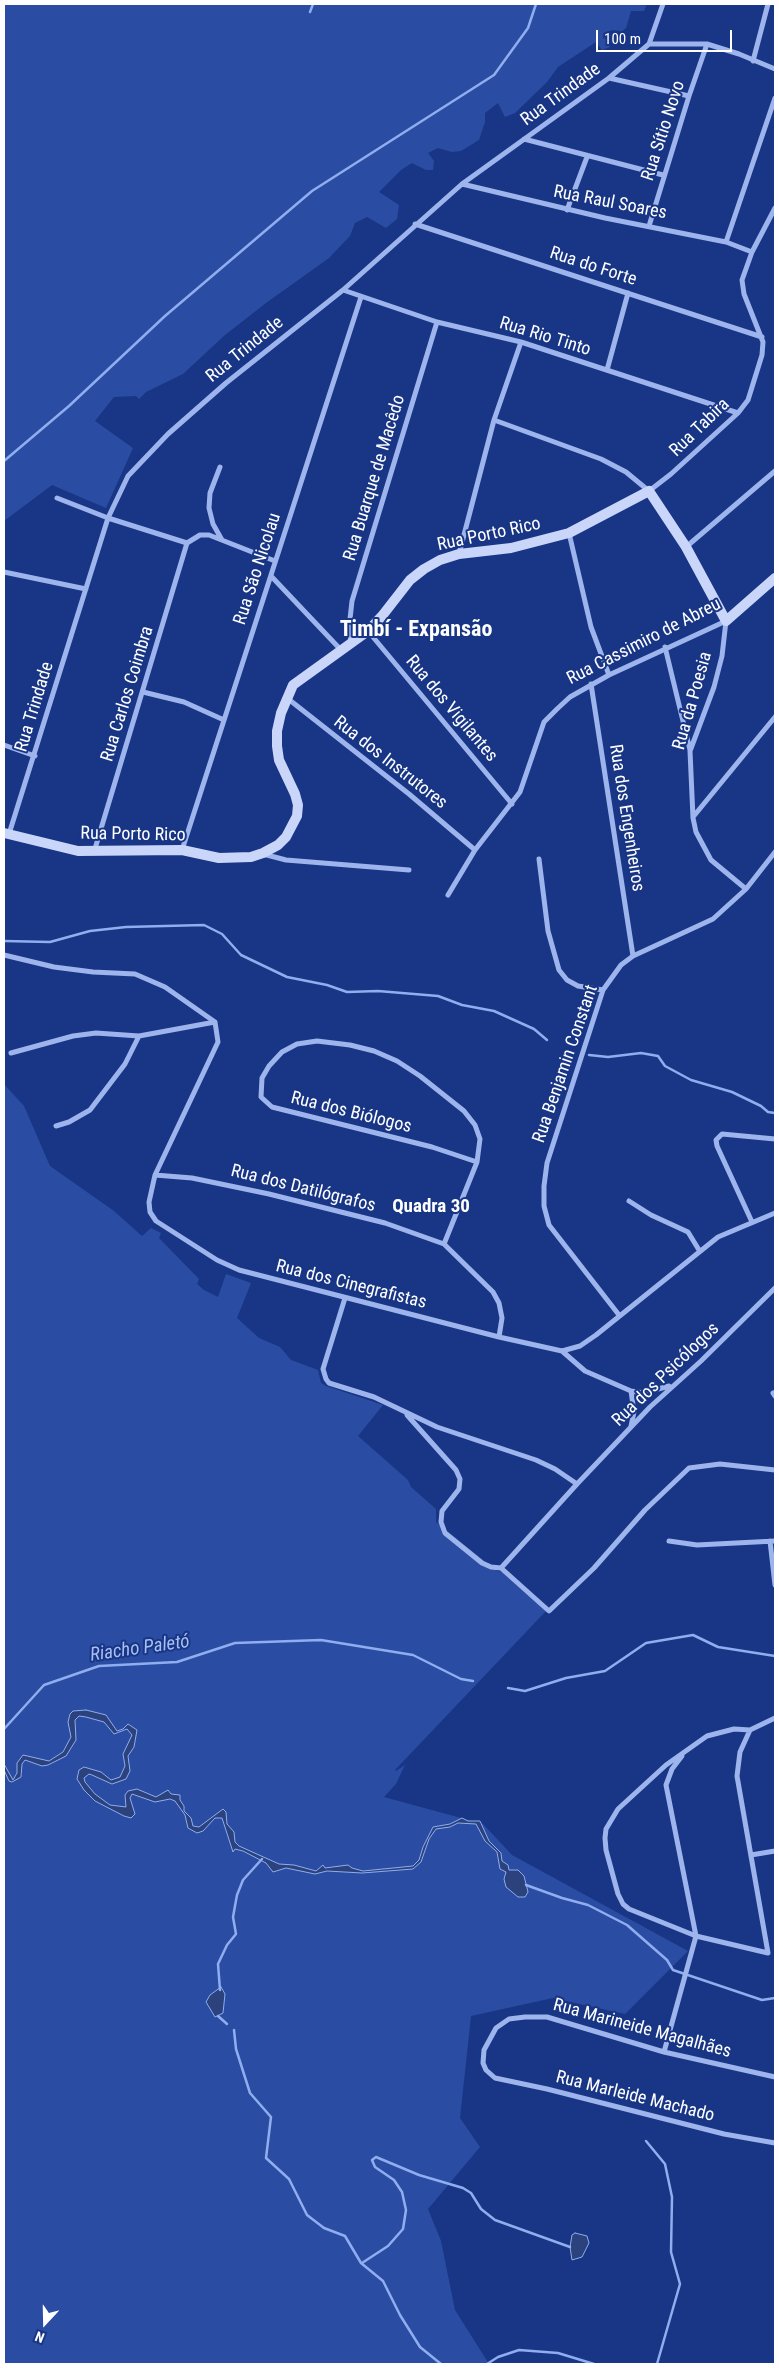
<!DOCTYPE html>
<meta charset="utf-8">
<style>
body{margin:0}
#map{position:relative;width:779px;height:2368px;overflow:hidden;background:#183685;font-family:"Roboto Condensed",sans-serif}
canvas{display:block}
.frame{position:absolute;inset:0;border:5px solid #fff;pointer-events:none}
.north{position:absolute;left:20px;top:2298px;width:50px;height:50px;-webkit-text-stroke:4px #183685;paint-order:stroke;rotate:201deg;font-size:14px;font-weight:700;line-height:20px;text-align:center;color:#fff}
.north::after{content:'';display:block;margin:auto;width:18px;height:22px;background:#fff;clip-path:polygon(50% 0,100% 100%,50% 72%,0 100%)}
.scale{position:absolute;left:596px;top:30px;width:136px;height:22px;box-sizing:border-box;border:2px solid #fff;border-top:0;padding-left:6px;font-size:15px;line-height:18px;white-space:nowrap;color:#fff;-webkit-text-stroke:4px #183685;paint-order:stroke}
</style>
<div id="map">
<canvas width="779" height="2368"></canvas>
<div class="frame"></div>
<div class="north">N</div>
<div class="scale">100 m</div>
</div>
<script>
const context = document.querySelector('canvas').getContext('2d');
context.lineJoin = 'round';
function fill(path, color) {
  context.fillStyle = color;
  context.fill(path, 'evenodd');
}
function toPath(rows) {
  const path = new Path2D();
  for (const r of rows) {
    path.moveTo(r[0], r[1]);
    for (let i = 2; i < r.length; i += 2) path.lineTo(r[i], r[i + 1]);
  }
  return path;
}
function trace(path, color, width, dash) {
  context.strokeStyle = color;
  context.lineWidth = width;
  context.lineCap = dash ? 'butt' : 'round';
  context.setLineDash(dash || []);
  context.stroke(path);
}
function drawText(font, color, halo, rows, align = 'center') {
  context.font = font + ' "Roboto Condensed",sans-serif';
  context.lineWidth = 4;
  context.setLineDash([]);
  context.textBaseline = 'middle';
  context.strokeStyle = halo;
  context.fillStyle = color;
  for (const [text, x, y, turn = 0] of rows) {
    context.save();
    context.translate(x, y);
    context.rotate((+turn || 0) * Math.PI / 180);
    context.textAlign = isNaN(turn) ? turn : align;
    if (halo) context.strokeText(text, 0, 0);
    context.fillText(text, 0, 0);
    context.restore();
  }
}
const green = toPath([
 [4,4,647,4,644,11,631,11,626,28,622,31,611,30,610,47,602,50,596,42,558,67,547,82,515,113,505,117,498,103,485,113,485,122,479,140,461,151,452,152,438,148,428,153,434,161,433,170,426,170,412,163,401,170,379,192,399,205,397,219,386,228,367,217,355,223,350,236,329,258,266,303,225,335,183,374,146,392,139,399,136,396,114,397,95,421,133,448,106,508,52,485,4,521],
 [4,1084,24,1106,50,1166,114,1211,142,1236,151,1228,161,1233,159,1238,199,1279,197,1284,204,1290,218,1297,226,1274,251,1283,237,1318,259,1338,280,1347,291,1360,318,1370,321,1383,326,1386,383,1405,358,1436,408,1480,411,1487,436,1509,436,1522,497,1571,503,1572,546,1611,395,1770,396,1771,405,1765,396,1784,384,1797,483,1824,512,1855,688,1951,625,2014,553,1998,471,2016,460,2118,480,2147,428,2209,441,2241,455,2310,489,2364,4,2364]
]);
const water = toPath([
 [86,1710,106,1715,117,1731,123,1729,128,1724,137,1730,134,1747,128,1756,130,1771,126,1779,112,1784,92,1775,89,1774,84,1778,85,1782,95,1794,110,1805,126,1807,125,1795,128,1791,137,1789,156,1797,168,1790,171,1794,180,1795,180,1800,184,1806,184,1811,191,1818,193,1826,199,1827,223,1809,226,1812,227,1824,234,1832,235,1842,239,1846,279,1864,294,1865,316,1871,323,1865,325,1868,348,1865,352,1868,363,1871,413,1866,419,1860,423,1847,433,1827,450,1824,462,1818,468,1821,480,1821,489,1841,501,1853,502,1861,508,1865,509,1870,518,1870,524,1876,528,1892,525,1897,518,1897,506,1887,504,1879,506,1872,500,1869,497,1852,485,1841,476,1824,458,1823,450,1827,436,1829,429,1839,421,1862,413,1869,362,1873,327,1871,315,1874,286,1868,273,1872,266,1863,243,1851,235,1849,233,1852,222,1818,215,1818,203,1831,197,1833,188,1828,185,1815,175,1801,170,1799,155,1802,132,1794,130,1798,135,1814,131,1818,124,1816,95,1801,84,1790,77,1779,79,1770,84,1767,101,1772,111,1780,120,1777,125,1766,123,1754,132,1735,127,1729,114,1734,104,1722,86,1717,79,1716,75,1720,76,1740,66,1756,48,1765,42,1766,25,1760,22,1764,21,1777,12,1782,9,1781,4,1770,4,1764,13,1780,17,1773,17,1763,23,1755,49,1761,63,1752,71,1737,68,1722,70,1714,73,1711,86,1710],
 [221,1987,225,1994,223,2013,215,2017,206,2002,210,1995,221,1987],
 [575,2233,587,2236,589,2243,582,2257,572,2260,570,2247,572,2235,575,2233]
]);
const stream = toPath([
 [310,12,313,4],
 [4,461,69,406,165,316,312,191,494,75,528,28,536,4],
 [4,941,50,942,90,931,126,927,204,925,222,934,241,955,287,977,327,985,347,992,378,991,438,996,462,1005,494,1011,534,1029,547,1040],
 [589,1055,608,1057,641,1053,658,1056,665,1066,691,1080,732,1092,761,1106,768,1112,775,1113],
 [508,1688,525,1691,566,1678,605,1671,646,1643,693,1635,718,1647,775,1656],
 [4,1729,44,1685,99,1666,177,1662,235,1643,321,1640,413,1655,461,1679,473,1681],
 [526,1885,562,1898,588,1905,627,1925,667,1960,673,1970,762,2000,775,1998],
 [220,1990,218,1964,227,1945,236,1934,233,1917,237,1895,243,1880,262,1859],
 [218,2016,227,2024],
 [234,2030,236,2049,250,2093,271,2117,266,2158,289,2179,307,2215,324,2228,345,2236,361,2263,383,2281,400,2315,420,2347,441,2364],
 [646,2141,665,2164,672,2197,671,2252,680,2284,657,2364],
 [362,2263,388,2246,403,2229,406,2210,402,2192,394,2180,375,2167,372,2160,376,2157,419,2175,463,2188,471,2193,481,2209,495,2220,570,2247],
 [487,2364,498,2357,519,2350,558,2353,594,2364]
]);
const street = toPath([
 [649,44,707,44,739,54,775,69],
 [753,61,768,4],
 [609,78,689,96],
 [524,139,663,175],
 [462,184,605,218,726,242,752,252],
 [567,210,587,157],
 [415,224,762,337],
 [649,226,689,96,707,44],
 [726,242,775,98],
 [343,290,437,322,521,342,738,413],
 [607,370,628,293],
 [494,420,601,459,626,472,649,491,671,474,738,413,748,400,762,355,763,342,744,294,742,280,752,252,775,208],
 [220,467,210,493,209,508,213,524,222,540],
 [57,498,108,518,187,543,200,535,209,535,275,561],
 [569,533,591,627,609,675],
 [686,547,775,471],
 [459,554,494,420,521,342],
 [4,572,86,589],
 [271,576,341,650],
 [726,621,722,656,714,687,690,751,693,818,696,832,711,860,746,889],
 [368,631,512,804],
 [351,643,349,628,352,601,437,322],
 [665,647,690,750],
 [591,684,633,956],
 [143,692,184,702,224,720],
 [287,698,409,794,475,850],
 [4,745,35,756],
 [693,817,775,717],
 [9,834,108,518,128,476,168,434,226,383,343,290,462,184,609,78,649,44,663,4],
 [182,850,361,297],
 [94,852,187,543],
 [263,854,286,860,409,870],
 [539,859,548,931,559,970,567,980,578,986,603,990],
 [448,895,475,850,520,792,544,722,557,709,570,697,609,675,726,621],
 [4,955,54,967,93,972,135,974,165,987,215,1022,218,1042,155,1175,149,1202,150,1212,156,1221,217,1260,239,1270,499,1337,562,1351,580,1346,596,1335,718,1237,775,1213],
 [11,1053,73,1036,96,1033,139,1036,215,1022],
 [56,1126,69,1122,90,1110,125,1064,139,1036],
 [155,1175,192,1178,269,1194,385,1223,444,1244,493,1292,499,1303,502,1318,499,1337],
 [629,1201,651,1215,688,1232,699,1250],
 [752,1222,717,1146,716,1140,722,1134,775,1139],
 [444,1244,477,1162,480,1139,475,1125,464,1111,420,1076,397,1061,374,1051,350,1045,317,1041,297,1044,282,1052,269,1066,262,1078,261,1097,272,1107,432,1147,477,1162],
 [345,1298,323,1369,326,1379,329,1383,374,1397,437,1427,536,1460,555,1469,577,1484,650,1407,701,1361,775,1288],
 [619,1315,549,1225,544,1206,544,1186,547,1163,603,990,621,965,633,956,713,919,746,889,775,852],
 [562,1351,585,1371,631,1391,634,1412,631,1426],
 [631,1391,644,1393,669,1386],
 [773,1393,775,1396],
 [407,1415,456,1470,460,1479,459,1489,442,1511,441,1522,445,1533,482,1563,491,1567,501,1568,577,1484],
 [669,1541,697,1545,775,1541],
 [770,1541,775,1585],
 [501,1568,549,1611,594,1568,645,1510,689,1468,720,1464,775,1470],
 [750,1730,740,1752,737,1776,768,1953,696,1936,629,1909,623,1904,618,1894,606,1850,605,1838,606,1829,618,1809,666,1765,707,1736,734,1729,750,1730,775,1718],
 [751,1855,775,1851],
 [664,2052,696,1936,666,1785,672,1769,682,1756],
 [775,2077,664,2052,547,2017,525,2017,509,2019,496,2028,484,2050,483,2063,486,2070,495,2078,547,2089,724,2134,775,2143]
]);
const secondary = toPath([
 [4,833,78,851,182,850,219,858,251,857,263,853,278,845,286,837,297,816,298,805,295,794,279,760,277,746,277,731,281,713,293,685,368,631,382,616,410,580,424,569,440,560,459,554,511,548,569,533,649,491,686,547,726,621,775,578]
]);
const streetNames = [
 ["Rua Trindade",561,95,-36],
 ["Rua Sítio Novo",664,131,-72],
 ["Rua Raul Soares",610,203,11],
 ["Rua do Forte",593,267,18],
 ["Rua Rio Tinto",545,337,17],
 ["Rua Trindade",245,350,-39],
 ["Rua Tabira",700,428,-44],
 ["Rua Buarque de Macêdo",375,478,-73],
 ["Rua Porto Rico",489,535,-12],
 ["Rua São Nicolau",258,569,-72],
 ["Rua Cassimiro de Abreu",644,642,-27],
 ["Rua Carlos Coimbra",128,694,-73],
 ["Rua da Poesia",693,701,-74],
 ["Rua Trindade",35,707,-73],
 ["Rua dos Vigilantes",451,709,50],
 ["Rua dos Instrutores",390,763,38],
 ["Rua dos Engenheiros",626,818,81],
 ["Rua Porto Rico",133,835,1],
 ["Rua Benjamin Constant",566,1064,-71],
 ["Rua dos Biólogos",351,1113,14],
 ["Rua dos Datilógrafos",303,1189,14],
 ["Rua dos Cinegrafistas",351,1285,14],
 ["Rua dos Psicólogos",666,1375,-44],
 ["Rua Marineide Magalhães",642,2029,15],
 ["Rua Marleide Machado",635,2097,14]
];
const neighbourhoodNames = [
 ["Quadra 30",431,1207]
];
const waterNames = [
 ["Riacho Paletó",140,1649,-8]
];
const districtNames = [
 ["Timbí - Expansão",416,630]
];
fill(green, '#2a4da3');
fill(water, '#2b427c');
trace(water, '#8fadef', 1);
trace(stream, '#8fadef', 2.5);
trace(street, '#9db4ed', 5);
trace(secondary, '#c9d6f9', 10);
drawText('18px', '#fff', '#183685', streetNames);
drawText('bold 19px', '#fff', '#183685', neighbourhoodNames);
drawText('italic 19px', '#a8bff4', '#183685', waterNames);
drawText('bold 22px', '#fff', '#183685', districtNames);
</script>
